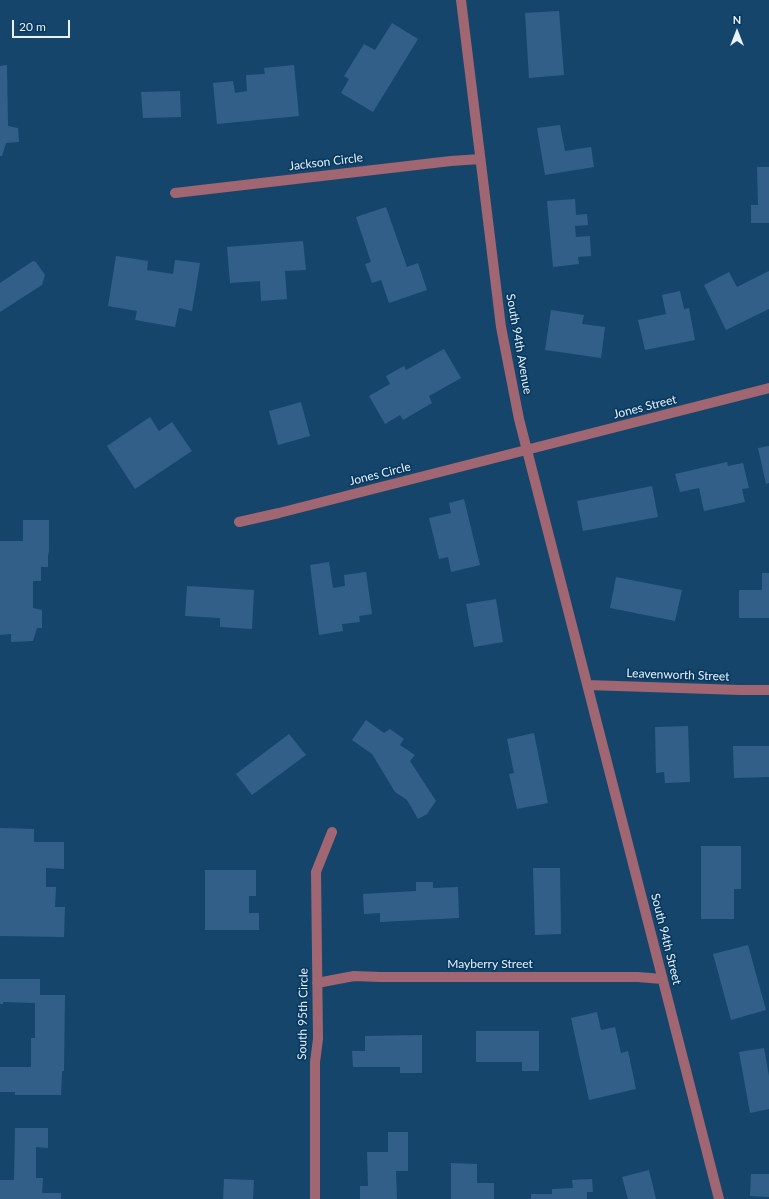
<!DOCTYPE html>
<style>
body{margin:0}
#map{position:relative;width:769px;height:1199px;overflow:hidden;background:#16456c;font-family:Lato,sans-serif}
canvas{display:block}
.north{position:absolute;left:717px;top:12px;width:40px;height:40px;-webkit-text-stroke:3px #083a61;paint-order:stroke;rotate:0deg;font-size:11px;font-weight:700;line-height:16px;text-align:center;color:#e8f2fc}
.north::after{content:'';display:block;margin:auto;width:14px;height:18px;background:#e8f2fc;clip-path:polygon(50% 0,100% 100%,50% 72%,0 100%)}
.scale{position:absolute;left:12px;top:20px;width:58px;height:18px;box-sizing:border-box;border:2px solid #e8f2fc;border-top:0;padding-left:5px;font-size:12px;line-height:14px;white-space:nowrap;color:#e8f2fc;-webkit-text-stroke:3px #083a61;paint-order:stroke}
</style>
<div id="map">
<canvas width="769" height="1199"></canvas>
<div class="north">N</div>
<div class="scale">20 m</div>
</div>
<script>
const context = document.querySelector('canvas').getContext('2d');
context.lineJoin = 'round';
function fill(path, color) {
  context.fillStyle = color;
  context.fill(path, 'evenodd');
}
function toPath(rows) {
  const path = new Path2D();
  for (const r of rows) {
    path.moveTo(r[0], r[1]);
    for (let i = 2; i < r.length; i += 2) path.lineTo(r[i], r[i + 1]);
  }
  return path;
}
function trace(path, color, width, dash) {
  context.strokeStyle = color;
  context.lineWidth = width;
  context.lineCap = dash ? 'butt' : 'round';
  context.setLineDash(dash || []);
  context.stroke(path);
}
function drawText(font, color, halo, rows, align = 'center') {
  context.font = font + ' Lato,sans-serif';
  context.lineWidth = 3.5;
  context.setLineDash([]);
  context.textBaseline = 'middle';
  context.strokeStyle = halo;
  context.fillStyle = color;
  for (const [text, x, y, turn = 0] of rows) {
    context.save();
    context.translate(x, y);
    context.rotate((+turn || 0) * Math.PI / 180);
    context.textAlign = isNaN(turn) ? turn : align;
    if (halo) context.strokeText(text, 0, 0);
    context.fillText(text, 0, 0);
    context.restore();
  }
}
const building = toPath([
 [559,11,564,75,529,78,525,13],
 [392,23,418,39,373,112,341,93,349,79,344,76,364,44,375,50],
 [7,65,8,126,18,128,19,142,6,143,2,156,0,156,0,66],
 [294,65,299,116,217,124,213,83,233,81,235,93,247,91,246,75,265,74,264,68],
 [180,91,181,117,143,118,141,92],
 [560,125,565,151,591,147,594,167,545,175,537,128],
 [757,167,769,167,769,223,751,223,751,205,758,205],
 [575,199,576,215,587,214,588,225,575,226,576,237,590,236,591,256,578,257,579,264,553,267,547,201],
 [386,207,407,267,418,263,427,290,389,303,381,280,372,283,365,264,371,262,356,217],
 [303,241,306,270,285,271,287,299,261,301,260,281,230,283,227,247],
 [116,256,148,261,147,270,173,274,175,260,200,263,192,311,179,308,175,327,135,320,137,311,108,306],
 [33,261,36,262,45,275,42,285,0,312,0,283],
 [769,271,769,309,726,330,704,285,729,272,737,287],
 [680,291,684,309,689,308,695,340,645,350,638,320,666,314,662,295],
 [551,310,584,315,582,324,605,327,601,358,545,350],
 [444,349,461,378,429,396,432,403,403,420,400,415,385,424,369,396,390,384,386,376,404,366,406,370],
 [301,402,310,436,278,445,269,411],
 [150,417,159,431,172,422,192,451,135,489,107,446],
 [769,446,769,483,766,484,758,448],
 [727,462,728,466,743,463,749,488,742,489,745,502,704,511,699,488,680,492,675,474],
 [652,486,658,517,583,531,577,501],
 [464,499,480,565,451,572,448,557,439,559,429,518,451,513,449,503],
 [23,520,49,520,49,551,48,556,48,567,41,567,41,581,33,581,33,608,42,610,42,628,37,628,33,641,11,642,11,634,0,635,0,541,23,541],
 [329,562,333,588,345,586,344,575,366,572,372,614,359,616,360,622,342,624,343,631,319,635,310,565],
 [762,573,769,573,769,618,739,618,739,590,762,590],
 [616,577,682,590,675,621,610,608],
 [187,586,254,590,252,629,220,627,220,618,185,616],
 [496,599,503,642,474,647,466,604],
 [366,720,384,733,390,729,404,739,400,745,415,755,410,761,436,801,427,814,418,819,407,800,395,792,372,754,352,740],
 [688,726,690,782,665,783,664,772,656,773,655,727],
 [534,733,548,803,517,809,509,774,514,773,507,739],
 [289,734,306,755,252,795,236,774],
 [733,746,769,746,769,777,734,778],
 [0,828,34,829,34,842,64,842,64,869,46,868,46,887,56,887,55,907,65,907,64,937,0,936],
 [701,846,741,846,741,889,734,889,734,919,701,919],
 [533,868,560,868,561,934,535,935],
 [205,870,256,870,256,896,249,896,249,913,259,913,259,930,205,930],
 [416,882,433,882,433,888,458,887,459,918,380,922,380,913,364,914,363,894,416,891],
 [748,945,766,1010,731,1020,713,954],
 [0,979,40,979,40,995,65,995,64,1071,62,1071,61,1095,15,1095,15,1092,0,1092,0,1067,31,1067,31,1038,35,1038,35,1003,3,1002,3,1004,0,1004],
 [597,1012,601,1030,615,1027,621,1053,628,1051,636,1089,589,1100,571,1018],
 [476,1031,539,1031,539,1071,522,1071,522,1062,476,1062],
 [422,1035,422,1073,400,1073,400,1067,353,1067,352,1051,365,1051,365,1036],
 [764,1048,769,1076,769,1109,750,1113,739,1052],
 [15,1128,48,1128,48,1148,36,1147,36,1178,43,1178,42,1193,61,1193,61,1199,0,1199,0,1180,14,1180],
 [388,1132,408,1132,408,1171,396,1171,397,1199,360,1199,360,1186,368,1186,367,1152,388,1152],
 [451,1163,477,1164,477,1183,494,1183,494,1199,451,1199],
 [649,1170,656,1199,628,1199,622,1177],
 [751,1174,769,1174,769,1197,750,1196],
 [224,1179,254,1180,253,1199,223,1199],
 [592,1179,593,1192,587,1192,587,1199,531,1199,531,1194,552,1194,552,1189,573,1188,572,1180]
]);
const minor = toPath([
 [461,0,501,327,519,419,719,1199],
 [175,193,451,161,480,159],
 [239,522,279,513,769,388],
 [587,685,740,690,769,690],
 [317,983,354,976,380,977,638,977,662,979],
 [315,1199,315,1062,318,1039,316,872,332,832]
]);
const streetNames = [
 ["Jackson Circle",326,162,-7],
 ["South 94th Avenue",519,344,80],
 ["Jones Street",645,407,-14],
 ["Jones Circle",380,474,-14],
 ["Leavenworth Street",678,675,2],
 ["South 94th Street",666,939,76],
 ["Mayberry Street",490,964],
 ["South 95th Circle",303,1014,-89]
];
fill(building, '#315f88');
trace(minor, '#a06671', 10);
drawText('12px', '#e8f2fc', '#083a61', streetNames);
</script>
